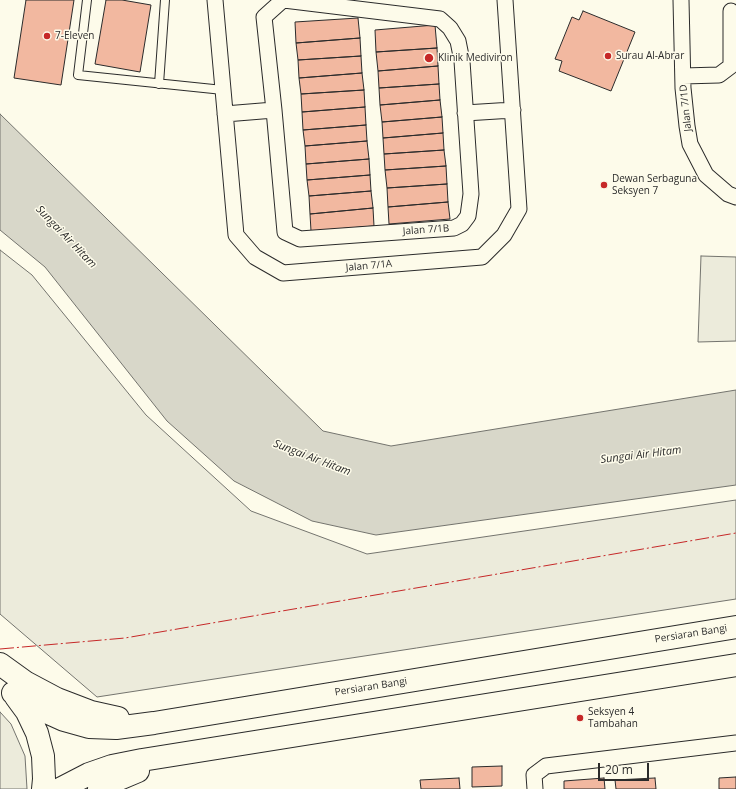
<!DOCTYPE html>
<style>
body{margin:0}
#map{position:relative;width:736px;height:789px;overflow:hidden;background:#fdfbea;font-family:"Open Sans",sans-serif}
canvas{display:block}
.scale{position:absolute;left:598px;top:763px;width:51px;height:18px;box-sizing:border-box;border:2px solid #2b2b2b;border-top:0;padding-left:5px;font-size:12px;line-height:14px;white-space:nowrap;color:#2b2b2b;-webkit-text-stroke:3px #fdfbea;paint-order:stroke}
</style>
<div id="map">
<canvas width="736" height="789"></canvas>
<div class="scale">20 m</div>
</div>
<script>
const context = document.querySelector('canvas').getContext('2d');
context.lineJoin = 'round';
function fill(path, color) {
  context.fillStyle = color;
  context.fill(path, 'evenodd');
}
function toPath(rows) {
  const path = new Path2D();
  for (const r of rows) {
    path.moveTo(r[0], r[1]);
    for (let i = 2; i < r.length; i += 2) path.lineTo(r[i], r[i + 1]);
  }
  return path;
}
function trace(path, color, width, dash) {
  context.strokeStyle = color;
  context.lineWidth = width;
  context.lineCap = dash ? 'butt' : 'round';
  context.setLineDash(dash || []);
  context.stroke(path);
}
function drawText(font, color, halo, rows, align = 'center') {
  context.font = font + ' "Open Sans",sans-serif';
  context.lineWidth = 3;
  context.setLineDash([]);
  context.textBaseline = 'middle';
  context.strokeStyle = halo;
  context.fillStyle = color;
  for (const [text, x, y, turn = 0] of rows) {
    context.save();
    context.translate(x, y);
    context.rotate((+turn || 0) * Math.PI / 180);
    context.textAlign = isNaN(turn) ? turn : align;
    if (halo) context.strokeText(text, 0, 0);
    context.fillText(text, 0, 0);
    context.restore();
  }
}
const green = toPath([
 [0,250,32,275,146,415,251,511,367,554,736,500,736,599,97,697,0,614,0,250],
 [701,256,736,257,736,341,698,342,701,256],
 [0,712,11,724,25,756,27,789,0,789,0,712]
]);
const water = toPath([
 [0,114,323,431,391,446,736,390,736,485,376,535,312,521,234,481,167,421,45,267,0,230,0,114]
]);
const building = toPath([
 [26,0,74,0,61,85,14,78,26,0],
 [106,0,122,0,151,5,140,72,95,64,106,0],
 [583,11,635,32,611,91,559,71,562,61,555,59,572,17,579,20,583,11],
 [358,18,360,38,296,43,295,22,358,18],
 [435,25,437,48,376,52,375,30,435,25],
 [360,38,361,56,298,60,296,43,360,38],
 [437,48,438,66,378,71,376,52,437,48],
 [361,56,362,73,299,78,298,60,361,56],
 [438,66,439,84,379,88,378,71,438,66],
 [362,73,364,90,301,94,299,78,362,73],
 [439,84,440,100,380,105,379,88,439,84],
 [364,90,365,107,302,112,301,94,364,90],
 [440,100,442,117,382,122,380,105,440,100],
 [365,107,366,125,303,130,302,112,365,107],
 [442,117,443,133,383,138,382,122,442,117],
 [366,125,367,141,305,146,303,130,366,125],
 [443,133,444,150,384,154,383,138,443,133],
 [367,141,369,159,306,164,305,146,367,141],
 [444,150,446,166,385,170,384,154,444,150],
 [369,159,370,175,307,180,306,164,369,159],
 [446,166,447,184,387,188,385,170,446,166],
 [370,175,371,191,309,196,307,180,370,175],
 [447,184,448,202,388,207,387,188,447,184],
 [371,191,373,208,310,214,309,196,371,191],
 [448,202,450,219,389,224,388,207,448,202],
 [373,208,374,226,311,231,310,214,373,208],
 [502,766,502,786,472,787,472,767,502,766],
 [736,777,736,789,719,789,719,778,736,777],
 [459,778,460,789,421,789,420,780,459,778],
 [604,778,605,789,564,789,564,781,604,778],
 [655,778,656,789,616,789,615,780,655,778]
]);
const service = toPath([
 [87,0,78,75,223,90],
 [159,84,165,0]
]);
const minor = toPath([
 [215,0,236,235,255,257,283,273,482,257,504,235,519,209,505,0],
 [283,0,264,17,274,110,285,232,300,239,454,228,462,224,468,216,471,194,462,61,458,41,450,28,440,19,284,0],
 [681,0,683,88,687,126,690,144,706,175,728,194,736,197],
 [683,76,719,75,731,66,731,11],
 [465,113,513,110],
 [225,114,274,110],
 [535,789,534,775,546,766,736,743]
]);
const secondary = toPath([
 [0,664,25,682,57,699,91,712,118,718],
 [13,693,33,706,64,720,89,727,116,728,154,723,736,627],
 [16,697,27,712,37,733,43,756,44,779,43,789],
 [60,789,89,774,112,766,142,760,736,665],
 [99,789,105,785,138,771]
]);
const power = toPath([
 [0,649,125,638,736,533]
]);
const markers = [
 [47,36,4,"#c62828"],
 [608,56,4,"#c62828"],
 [429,58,5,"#c62828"],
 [604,185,4,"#c62828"],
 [580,718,4,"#c62828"]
];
const poiNames = [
 ["7-Eleven",55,36],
 ["Surau Al-Abrar",616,56],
 ["Klinik Mediviron",438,58],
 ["Dewan Serbaguna",612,179],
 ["Seksyen 7",612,191],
 ["Seksyen 4",588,712],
 ["Tambahan",588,724]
];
const streetNames = [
 ["Jalan 7/1D",686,108,-96],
 ["Jalan 7/1B",426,230,-4],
 ["Jalan 7/1A",369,266,-5],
 ["Persiaran Bangi",691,634,-9],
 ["Persiaran Bangi",371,687,-9]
];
const waterNames = [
 ["Sungai Air Hitam",66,237,46],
 ["Sungai Air Hitam",641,455,-7],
 ["Sungai Air Hitam",312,458,21]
];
fill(green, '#ecebdb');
trace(green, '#74746e', 1);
fill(water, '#d8d7c9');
trace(water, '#74746e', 1);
fill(building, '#f2b8a0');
trace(building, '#2b2b2b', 1);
trace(service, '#2b2b2b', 10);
trace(minor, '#2b2b2b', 17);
trace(secondary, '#2b2b2b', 24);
trace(service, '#fdfbea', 8);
trace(minor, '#fdfbea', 15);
trace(secondary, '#fdfbea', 22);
trace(power, '#c62828', 1, [14, 3, 2, 3]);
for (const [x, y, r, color] of markers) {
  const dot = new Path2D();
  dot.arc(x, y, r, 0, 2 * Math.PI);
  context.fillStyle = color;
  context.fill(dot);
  trace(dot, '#fdfbea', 1.5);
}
drawText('10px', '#2b2b2b', '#fdfbea', poiNames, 'left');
drawText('10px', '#2b2b2b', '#fdfbea', streetNames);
drawText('italic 11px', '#2b2b2b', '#fdfbea', waterNames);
</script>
